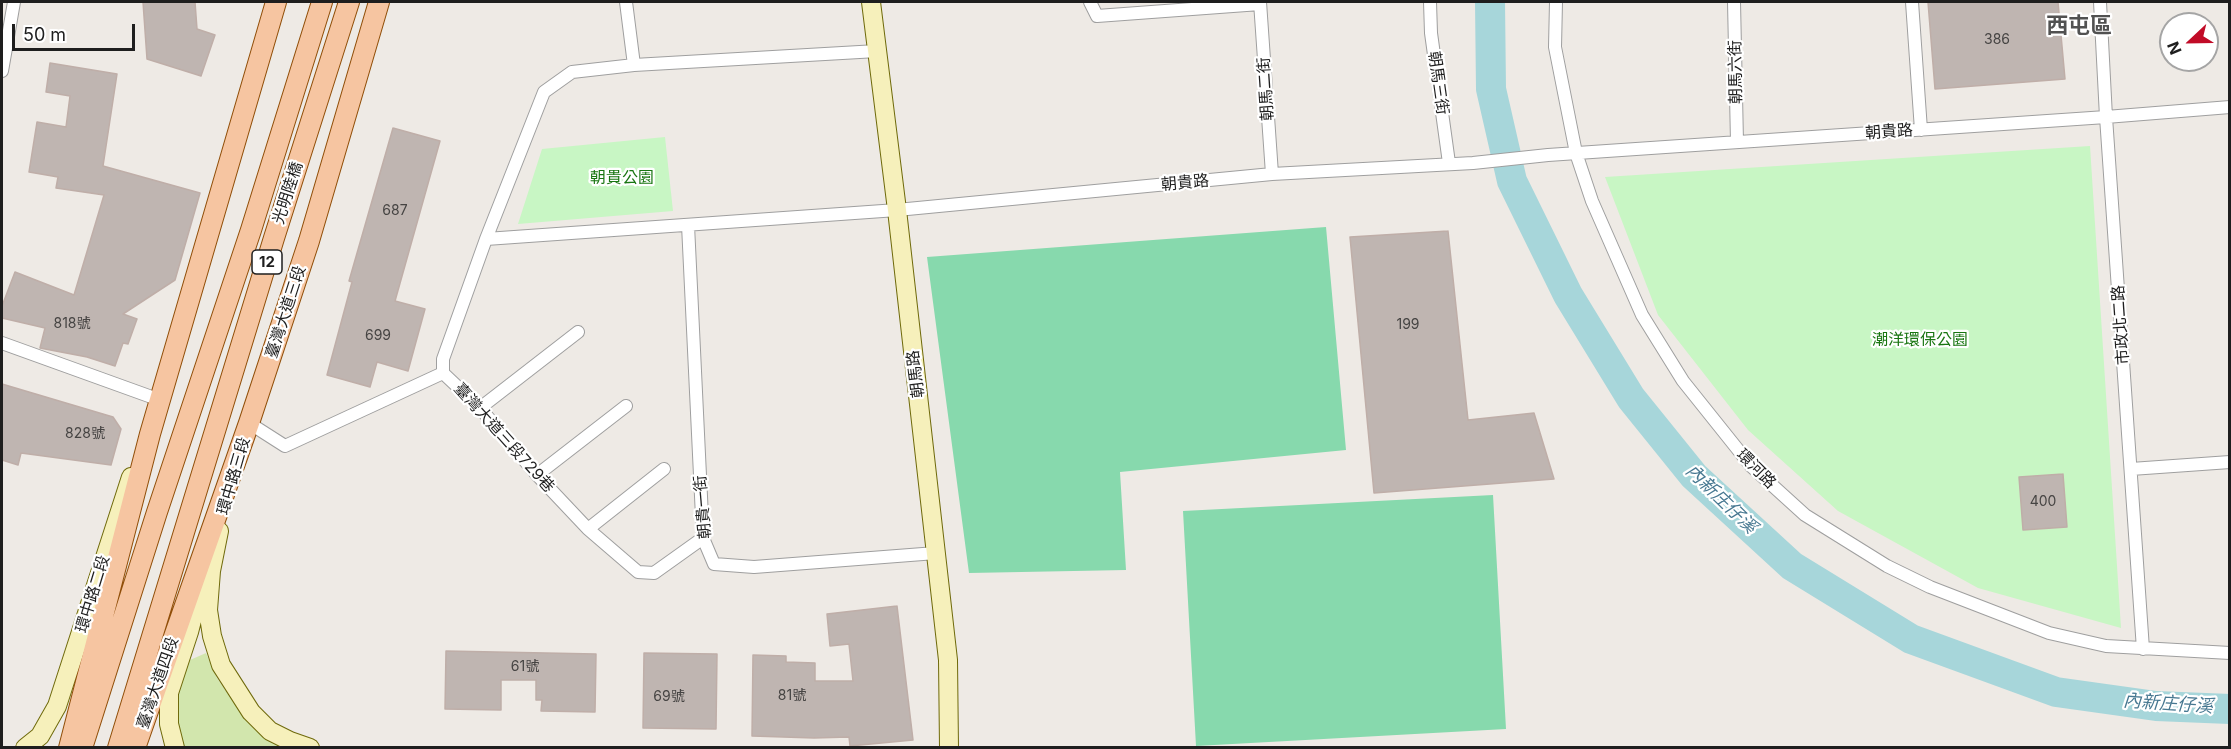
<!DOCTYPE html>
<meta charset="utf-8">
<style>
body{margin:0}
#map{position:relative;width:2231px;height:749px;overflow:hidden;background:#eeeae5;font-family:Inter,sans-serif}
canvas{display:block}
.frame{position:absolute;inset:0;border:3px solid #1e1e1e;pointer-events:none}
.north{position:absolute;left:2159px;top:12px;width:60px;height:60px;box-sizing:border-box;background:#fff;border:2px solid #a5a5a5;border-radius:50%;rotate:248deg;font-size:16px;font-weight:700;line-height:24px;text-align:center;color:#1e1e1e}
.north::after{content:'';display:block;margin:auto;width:21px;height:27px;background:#c10b27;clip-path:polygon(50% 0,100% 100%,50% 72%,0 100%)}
.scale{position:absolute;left:12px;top:24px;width:123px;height:27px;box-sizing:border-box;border:3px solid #1e1e1e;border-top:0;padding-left:8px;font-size:18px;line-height:21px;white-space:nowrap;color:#1e1e1e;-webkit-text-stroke:4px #fff;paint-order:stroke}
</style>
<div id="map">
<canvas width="2231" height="749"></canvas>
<div class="frame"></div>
<div class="north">N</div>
<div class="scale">50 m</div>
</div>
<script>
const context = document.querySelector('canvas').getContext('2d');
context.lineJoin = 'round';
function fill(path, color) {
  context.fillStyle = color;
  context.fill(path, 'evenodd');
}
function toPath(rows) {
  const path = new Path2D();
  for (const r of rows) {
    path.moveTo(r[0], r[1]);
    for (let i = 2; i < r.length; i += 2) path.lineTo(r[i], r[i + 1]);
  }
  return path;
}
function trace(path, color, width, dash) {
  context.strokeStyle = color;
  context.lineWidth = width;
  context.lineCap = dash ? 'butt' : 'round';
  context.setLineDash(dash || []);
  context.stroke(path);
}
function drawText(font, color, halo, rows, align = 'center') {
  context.font = font + ' Inter,"Noto Sans TC",sans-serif';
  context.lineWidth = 4.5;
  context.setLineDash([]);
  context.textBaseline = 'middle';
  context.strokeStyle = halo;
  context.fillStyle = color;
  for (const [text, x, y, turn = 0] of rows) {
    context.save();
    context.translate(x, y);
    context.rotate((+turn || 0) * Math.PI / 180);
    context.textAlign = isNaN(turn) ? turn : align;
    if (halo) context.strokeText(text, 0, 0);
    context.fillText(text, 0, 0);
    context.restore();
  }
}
const grass = toPath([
 [206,653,217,678,239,710,288,747,181,747,173,717,179,670,190,660]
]);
const park = toPath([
 [665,137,673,211,518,224,542,149],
 [2090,146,2121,628,1978,588,1838,511,1748,430,1658,315,1605,177]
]);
const pitch = toPath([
 [1326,227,1346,450,1120,472,1126,570,969,573,927,257],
 [1493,495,1506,729,1196,746,1183,511]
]);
const river = toPath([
 [1490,2,1491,89,1512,181,1568,295,1631,398,1694,476,1792,566,1911,639,2056,692,2156,706,2230,709]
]);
const building = toPath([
 [143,2,195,2,197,29,215,35,201,76,147,59,143,2],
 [1928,2,2058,2,2065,79,1935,89,1928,2],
 [50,63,117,74,103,166,200,193,175,280,123,314,137,319,128,344,123,343,115,366,87,357,40,348,45,328,2,318,2,306,15,272,74,295,104,195,56,188,58,177,29,172,37,122,66,127,70,96,46,92,50,63],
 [393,128,440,141,395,301,425,309,408,371,377,362,370,387,327,375,352,282,349,281,393,128],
 [1448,231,1468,420,1534,413,1554,479,1374,493,1350,237,1448,231],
 [2,384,113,417,121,429,111,465,21,453,18,465,2,460,2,384],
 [2063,474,2067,527,2023,530,2019,477,2063,474],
 [897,606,913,740,850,746,849,737,814,738,752,736,753,655,786,656,786,662,815,663,815,681,853,681,849,644,830,646,827,614,897,606],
 [446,651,596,654,595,712,541,711,542,700,536,700,536,680,501,680,501,710,445,709,446,651],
 [644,653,717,654,716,729,643,728,644,653]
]);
const street = toPath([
 [626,2,634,65],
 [1090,2,1097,16,1260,4],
 [1260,2,1272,174],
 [1430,2,1431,33,1449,163],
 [1556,2,1555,47,1576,153,1592,201,1642,315,1683,381,1751,466,1805,515,1887,566,1930,587,2049,633,2106,646,2230,653],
 [1734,2,1737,142],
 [1912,2,1921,130],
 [2100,2,2106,117,2143,649],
 [2,71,14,2],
 [688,225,703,538,714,564,754,567,936,553],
 [486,239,897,210,1272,174,1473,163,1548,155,2106,117,2230,107],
 [2,343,160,400],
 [443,373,443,359,486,239,544,92,572,72,634,65,877,51],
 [443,373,480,408,537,475,588,529,638,572,654,573,703,538],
 [480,408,578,332],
 [249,423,285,446,443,373],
 [2131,469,2230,462],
 [537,475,626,406],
 [588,529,664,469]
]);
const secondary = toPath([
 [871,2,897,210,948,660,949,748],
 [219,531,211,571,208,610,212,636,221,665,251,712,270,731,290,741,310,748],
 [25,748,40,736,57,706,131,477],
 [175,748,169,724,169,693,189,632,200,589]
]);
const primary = toPath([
 [69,748,150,434,276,2],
 [82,748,157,512,251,230,322,2],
 [118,748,274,238,349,2],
 [135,748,249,423,309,241,379,2]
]);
const numberNames = [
 ["386",1997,40],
 ["687",395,211],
 ["818號",72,324],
 ["199",1408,325],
 ["699",378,336],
 ["828號",85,434],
 ["400",2043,502],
 ["61號",525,667],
 ["81號",792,696],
 ["69號",669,697]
];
const shields = [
 [267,262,30]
];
const shieldNames = [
 ["12",267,262]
];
const streetNames = [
 ["朝馬六街",1736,72,-91],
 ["朝馬三街",1438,83,82],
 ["朝馬二街",1266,89,-94],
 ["朝貴路",1889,132,-4],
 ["朝貴路",1185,183,-5],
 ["光明陸橋",288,193,-72],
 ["臺灣大道三段",286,312,-72],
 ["市政北二路",2121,325,-94],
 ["朝馬路",916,374,-97],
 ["臺灣大道三段729巷",504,438,48],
 ["環河路",1756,469,45],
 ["環中路三段",234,476,-74],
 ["朝貴一街",703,507,-95],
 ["環中路二段",93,594,-73],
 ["臺灣大道四段",158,683,-71]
];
const parkNames = [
 ["朝貴公園",622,178],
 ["潮洋環保公園",1920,340]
];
const waterNames = [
 ["內新庄仔溪",1721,499,44],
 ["內新庄仔溪",2168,704,4]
];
const districtNames = [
 ["西屯區",2079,26]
];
fill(grass, '#d2e6ad');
fill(park, '#c8f6c4');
fill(pitch, '#87d9ad');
trace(river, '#a7d6da', 30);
fill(building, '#bfb5b1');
trace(building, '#bfaea8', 1.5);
trace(street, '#9f9f9f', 14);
trace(secondary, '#6f6a0b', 20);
trace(primary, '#904e08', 22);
trace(street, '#fff', 12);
trace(secondary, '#f6f0bb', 18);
trace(primary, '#f6c5a1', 20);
drawText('14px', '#464443', null, numberNames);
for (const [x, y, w] of shields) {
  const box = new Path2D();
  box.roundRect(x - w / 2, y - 12, w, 24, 4.5);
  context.fillStyle = '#fff';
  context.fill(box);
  trace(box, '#1e1e1e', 1.5);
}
drawText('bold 15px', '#1e1e1e', null, shieldNames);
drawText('16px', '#1e1e1e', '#fff', streetNames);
drawText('16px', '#197612', '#fff', parkNames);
drawText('italic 18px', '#477891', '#fff', waterNames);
drawText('bold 22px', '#515151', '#fff', districtNames);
</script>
